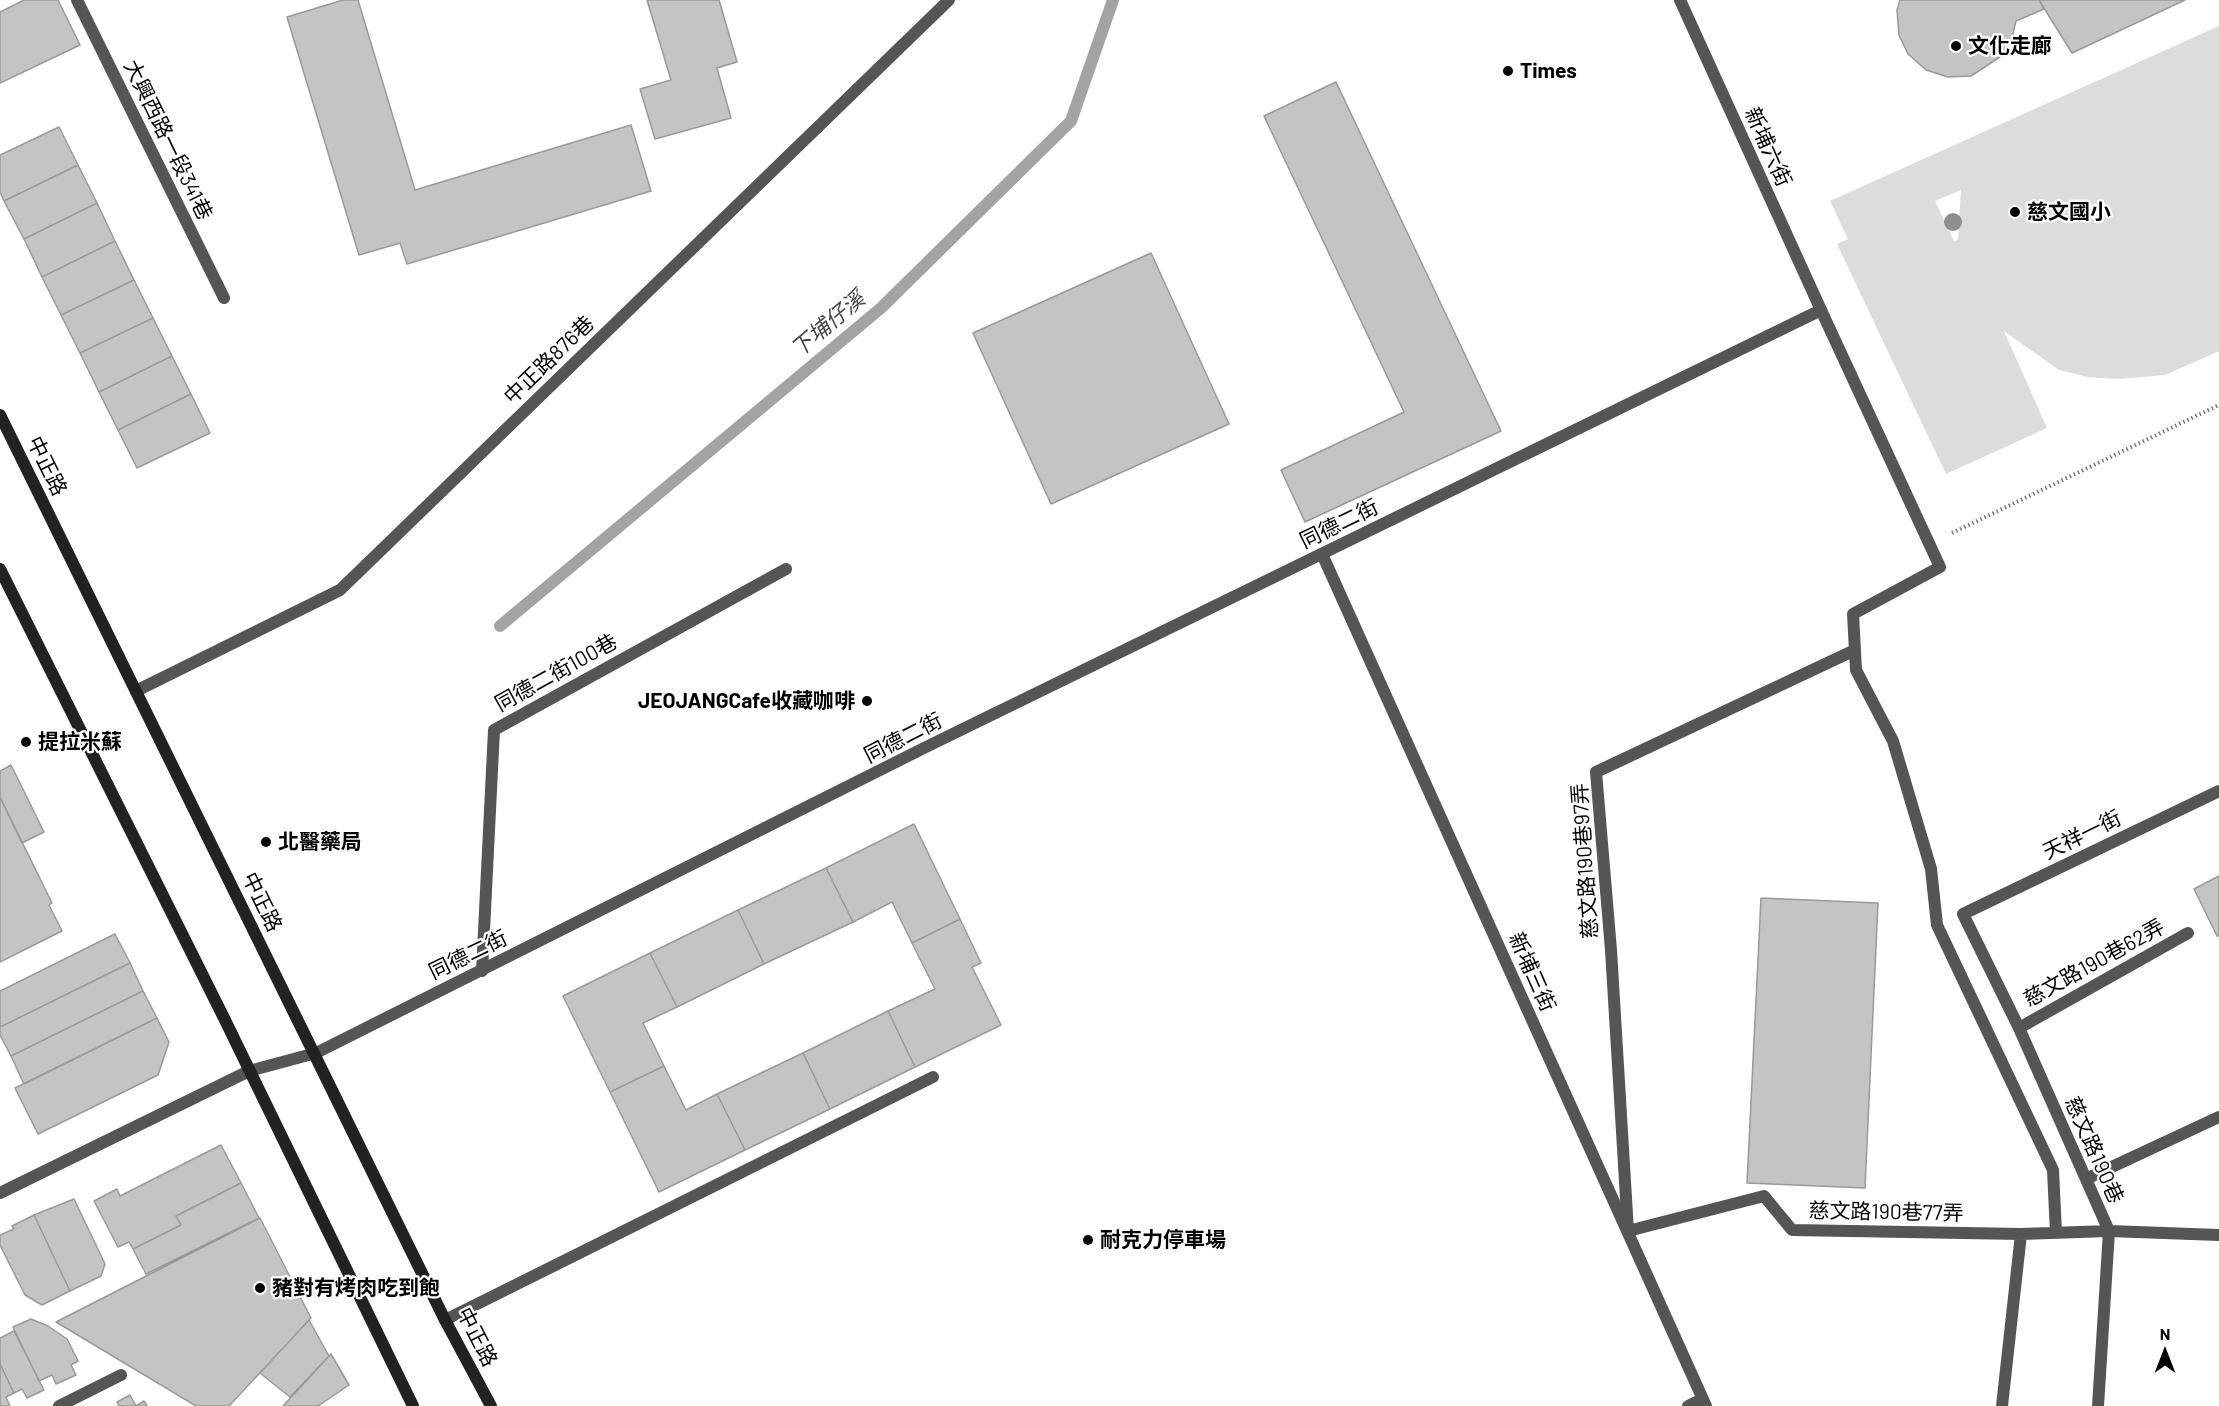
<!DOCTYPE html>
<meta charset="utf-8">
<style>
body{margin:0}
#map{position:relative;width:2219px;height:1406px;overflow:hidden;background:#fff;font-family:Barlow,sans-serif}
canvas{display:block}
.north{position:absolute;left:2135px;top:1322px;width:60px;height:60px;-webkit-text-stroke:4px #fff;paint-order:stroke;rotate:0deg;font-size:16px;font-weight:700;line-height:24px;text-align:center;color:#000}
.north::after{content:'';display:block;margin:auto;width:21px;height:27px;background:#000;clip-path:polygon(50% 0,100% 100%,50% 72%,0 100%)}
</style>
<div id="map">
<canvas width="2219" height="1406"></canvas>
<div class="north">N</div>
</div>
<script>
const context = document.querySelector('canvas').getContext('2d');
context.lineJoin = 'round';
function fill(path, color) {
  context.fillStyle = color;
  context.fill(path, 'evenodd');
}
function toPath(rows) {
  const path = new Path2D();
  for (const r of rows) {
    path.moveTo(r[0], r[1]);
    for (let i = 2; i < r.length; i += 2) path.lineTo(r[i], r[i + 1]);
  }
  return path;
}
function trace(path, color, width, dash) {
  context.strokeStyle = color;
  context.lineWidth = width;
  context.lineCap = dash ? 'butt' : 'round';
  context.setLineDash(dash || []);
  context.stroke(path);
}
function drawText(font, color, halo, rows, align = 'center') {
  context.font = font + ' Barlow,"Noto Sans TC",sans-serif';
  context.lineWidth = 4.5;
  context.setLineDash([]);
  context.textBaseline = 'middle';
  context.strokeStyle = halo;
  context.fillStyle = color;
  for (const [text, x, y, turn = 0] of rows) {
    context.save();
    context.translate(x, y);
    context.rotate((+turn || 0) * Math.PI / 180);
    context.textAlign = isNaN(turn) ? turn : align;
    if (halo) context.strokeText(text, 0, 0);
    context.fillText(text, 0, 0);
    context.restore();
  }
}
const green = toPath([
 [2219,26,2219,351,2165,375,2118,379,2088,377,2059,370,2004,331,2047,428,1946,474,1837,244,1848,239,1830,201],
 [1961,190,1958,240,1954,241,1935,201]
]);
const stream = toPath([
 [500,626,881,308,1071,121,1113,0]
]);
const building = toPath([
 [24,0,58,0,80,45,0,83,0,12,24,0],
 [343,0,358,0,415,190,631,125,651,191,407,264,400,243,359,255,287,17,343,0],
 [647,0,719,0,737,62,717,68,731,118,655,139,640,89,671,80,647,0],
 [1900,0,2039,0,2044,9,2016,21,2012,38,2000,57,1971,76,1948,77,1926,70,1908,54,1899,35,1897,10,1900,0],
 [2039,0,2185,0,2072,53,2039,0],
 [1336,82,1501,431,1305,522,1281,470,1404,412,1264,116,1336,82],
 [59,127,78,165,4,201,0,192,0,155,59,127],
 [78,165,97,203,24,239,4,201,78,165],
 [97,203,115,241,42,277,24,239,97,203],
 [115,241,134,280,61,315,42,277,115,241],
 [1151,253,1229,424,1051,504,973,333,1151,253],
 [134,280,153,318,80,353,61,315,134,280],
 [153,318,172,356,99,392,80,353,153,318],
 [172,356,191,394,118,430,99,392,172,356],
 [191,394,210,433,137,468,118,430,191,394],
 [11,765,44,832,22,843,0,797,0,771,11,765],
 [0,797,52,903,49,905,62,931,0,962,0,797],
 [914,824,960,919,912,943,892,902,853,922,826,868,914,824],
 [826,868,853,922,764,964,738,910,826,868],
 [2219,876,2219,936,2217,936,2194,889,2219,876],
 [1761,898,1878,903,1865,1188,1747,1183,1761,898],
 [738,910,764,964,677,1007,650,953,738,910],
 [960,919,981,963,972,967,1001,1025,915,1067,888,1011,935,989,912,943,960,919],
 [115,934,130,963,0,1027,0,991,115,934],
 [650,953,677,1007,643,1023,664,1066,610,1092,563,996,650,953],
 [130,963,143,991,11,1056,0,1035,0,1027,130,963],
 [143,991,157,1018,24,1084,11,1056,143,991],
 [888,1011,915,1067,830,1109,803,1053,888,1011],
 [157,1018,169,1042,158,1075,38,1134,15,1088,157,1018],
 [803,1053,830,1109,745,1150,717,1094,803,1053],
 [664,1066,686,1110,717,1094,745,1150,659,1192,610,1092,664,1066],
 [221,1145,241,1183,176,1216,181,1225,133,1249,129,1242,118,1247,94,1201,117,1189,120,1196,221,1145],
 [241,1183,259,1218,146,1274,133,1249,181,1225,176,1216,241,1183],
 [74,1199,105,1264,101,1276,70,1291,34,1215,74,1199],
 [34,1215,70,1291,42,1305,25,1295,0,1245,0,1235,14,1229,12,1226,34,1215],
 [260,1218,311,1318,229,1406,196,1406,56,1322,260,1218],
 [31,1319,48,1326,67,1339,78,1361,71,1365,76,1375,56,1384,52,1375,39,1381,13,1327,31,1319],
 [309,1320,329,1356,290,1397,260,1373,309,1320],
 [14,1331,44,1390,27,1398,22,1389,14,1393,0,1364,0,1338,14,1331],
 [331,1354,349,1385,318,1406,283,1406,331,1354],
 [0,1364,14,1393,6,1397,10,1406,0,1406,0,1364],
 [130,1395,136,1406,144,1401,147,1406,119,1406,117,1402,130,1395]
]);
const path = toPath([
 [1952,533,2219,405]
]);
const lane = toPath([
 [77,0,224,298],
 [1821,310,1940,567,1853,614,1856,670,1893,741,1931,869,1937,925,2053,1170,2056,1233],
 [1855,650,1596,772,1611,950,1628,1231,1764,1196,1792,1230,2021,1234,2109,1231,2019,1028,1963,914,2219,791],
 [136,691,340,590,949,0],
 [482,971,494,730,786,569],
 [2019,1028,2188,933],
 [2086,1179,2219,1117],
 [445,1320,933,1077],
 [59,1406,121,1375],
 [1688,1406,1702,1399],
 [2002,1406,2021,1234],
 [2098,1406,2109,1231,2219,1235]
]);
const street = toPath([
 [1322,554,1706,1406],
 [0,1193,249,1071,316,1053,928,746,1821,310,1680,0]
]);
const secondary = toPath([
 [0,415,445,1320,491,1406],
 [0,569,224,1018,413,1406]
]);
const trees = [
 [1953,222]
];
const markers = [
 [1956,46,6,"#000"],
 [1508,71,6,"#000"],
 [2015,212,6,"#000"],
 [867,701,6,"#000"],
 [26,742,6,"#000"],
 [266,842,6,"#000"],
 [1088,1240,6,"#000"],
 [260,1288,6,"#000"]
];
const poiNames = [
 ["文化走廊",1968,46],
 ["Times",1520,71],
 ["慈文國小",2027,212],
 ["JEOJANGCafe收藏咖啡",855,701,"right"],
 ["提拉米蘇",38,742],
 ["北醫藥局",278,842],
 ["耐克力停車場",1100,1240],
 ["豬對有烤肉吃到飽",272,1288]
];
const streetNames = [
 ["大興西路一段341巷",168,140,64],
 ["新埔六街",1768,147,66],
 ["中正路876巷",549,360,-44],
 ["中正路",47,466,64],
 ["同德二街",1339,524,-26],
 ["同德二街100巷",556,673,-29],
 ["同德二街",903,738,-27],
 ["天祥一街",2082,835,-26],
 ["慈文路190巷97弄",1585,861,-94],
 ["中正路",262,902,64],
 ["同德二街",468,955,-26],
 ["慈文路190巷62弄",2094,963,-29],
 ["新埔三街",1532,972,66],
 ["慈文路190巷",2094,1150,66],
 ["慈文路190巷77弄",1886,1212,1],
 ["中正路",477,1337,63]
];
const waterNames = [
 ["下埔仔溪",828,324,-40]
];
fill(green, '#dcdcdc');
trace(stream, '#a3a3a3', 12);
fill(building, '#c4c4c4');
trace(building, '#999', 1.5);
trace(path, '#777', 4, [1.5, 3]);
trace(lane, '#555', 12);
trace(street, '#555', 12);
trace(secondary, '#222', 12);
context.fillStyle = '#8f8f8f';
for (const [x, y] of trees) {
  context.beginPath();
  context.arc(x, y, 9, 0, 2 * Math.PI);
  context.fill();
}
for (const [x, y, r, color] of markers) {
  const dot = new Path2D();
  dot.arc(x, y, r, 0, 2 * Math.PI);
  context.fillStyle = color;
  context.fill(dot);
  trace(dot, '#fff', 2);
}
drawText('bold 21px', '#000', '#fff', poiNames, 'left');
drawText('21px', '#000', '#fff', streetNames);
drawText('italic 22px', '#444', '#fff', waterNames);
</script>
